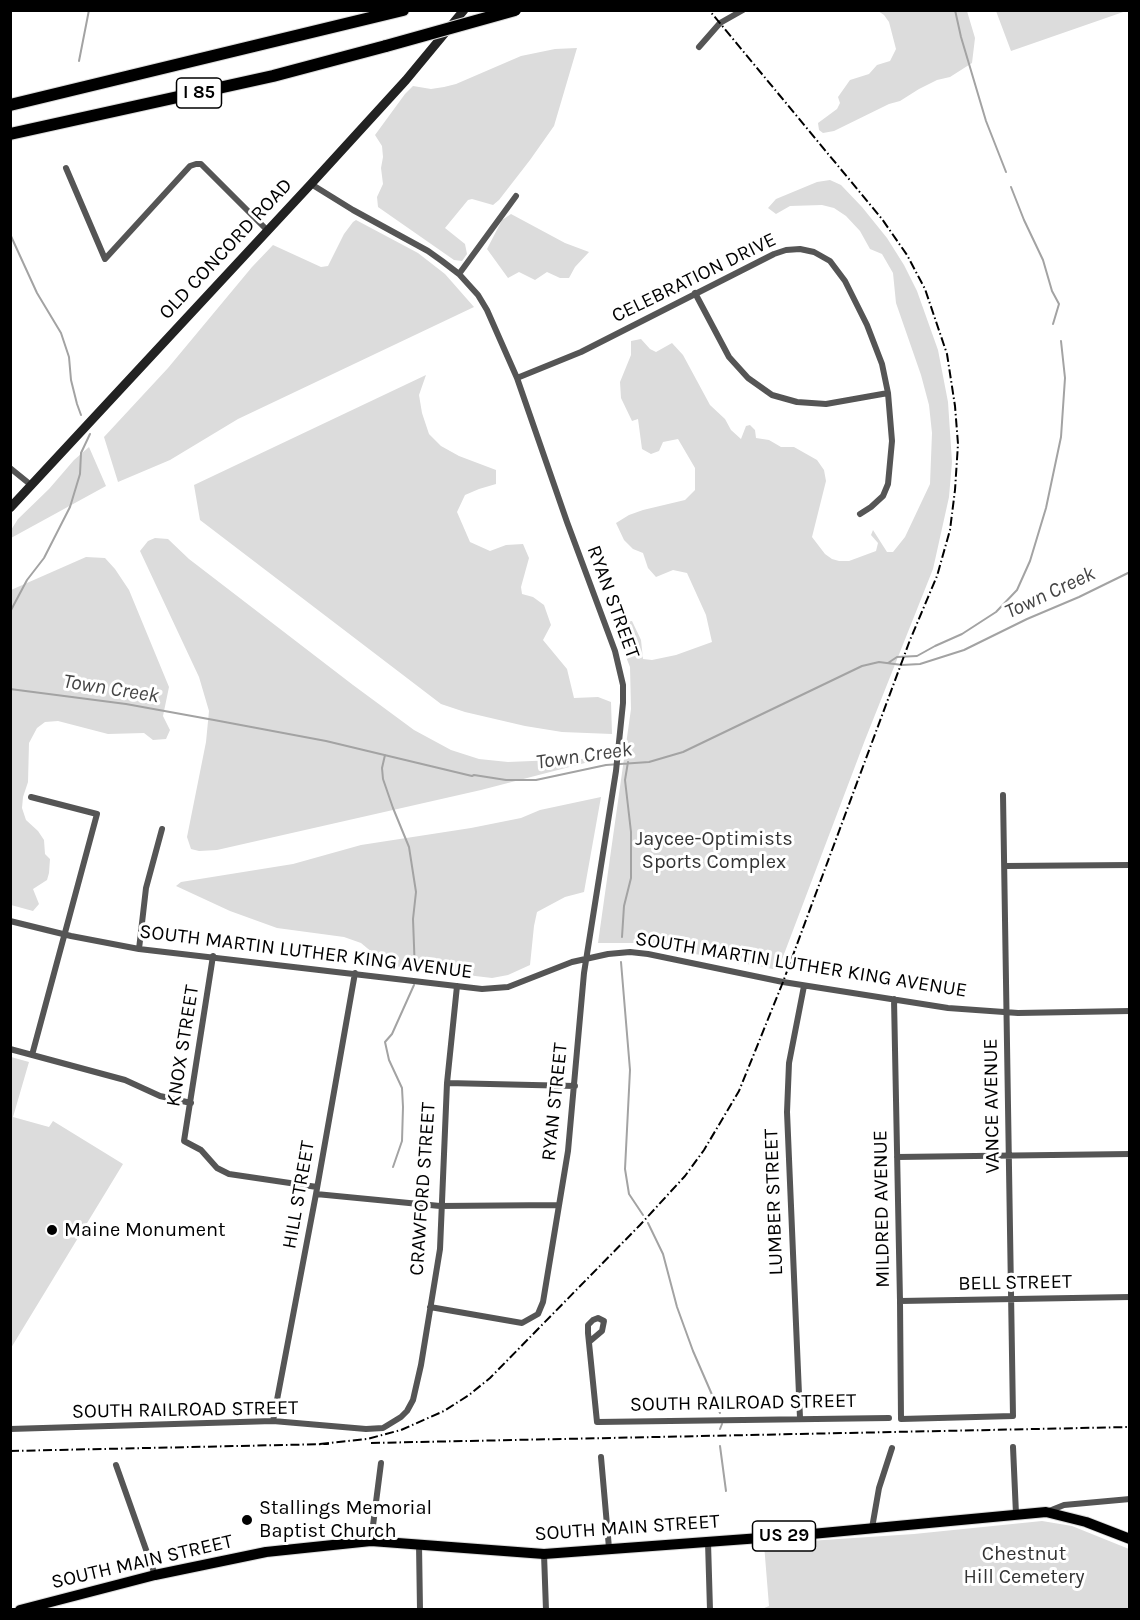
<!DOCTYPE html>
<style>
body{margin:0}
#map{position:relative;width:1140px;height:1620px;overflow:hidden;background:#fff;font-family:Karla,sans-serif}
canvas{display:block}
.frame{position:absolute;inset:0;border:12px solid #000;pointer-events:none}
</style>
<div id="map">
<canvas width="1140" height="1620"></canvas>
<div class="frame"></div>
</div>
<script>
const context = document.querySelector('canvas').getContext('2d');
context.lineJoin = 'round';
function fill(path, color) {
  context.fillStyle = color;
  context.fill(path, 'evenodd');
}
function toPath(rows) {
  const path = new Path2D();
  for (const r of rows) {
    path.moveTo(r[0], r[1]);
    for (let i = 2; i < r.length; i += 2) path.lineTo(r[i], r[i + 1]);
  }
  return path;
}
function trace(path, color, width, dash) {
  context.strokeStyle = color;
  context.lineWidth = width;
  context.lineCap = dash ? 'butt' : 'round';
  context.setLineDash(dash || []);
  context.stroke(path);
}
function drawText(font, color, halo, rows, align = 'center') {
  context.font = font + ' Karla,sans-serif';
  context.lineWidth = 6;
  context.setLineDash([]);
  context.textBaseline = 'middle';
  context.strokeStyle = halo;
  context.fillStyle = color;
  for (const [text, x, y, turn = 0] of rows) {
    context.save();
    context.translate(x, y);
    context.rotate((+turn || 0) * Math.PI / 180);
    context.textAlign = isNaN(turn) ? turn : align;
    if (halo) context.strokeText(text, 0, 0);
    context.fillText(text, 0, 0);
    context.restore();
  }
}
const green = toPath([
 [1129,10,1011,51,996,11,996,10],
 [878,11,967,11,975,38,972,63,950,77,937,80,919,89,900,101,889,104,834,131,823,133,819,130,818,123,837,109,840,103,838,97,850,80,869,74,877,65,890,61,896,49,889,22,884,15],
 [577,48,554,126,530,160,499,200,493,205,472,199,468,200,445,228,465,244,467,254,462,261,454,260,378,207,377,197,383,184,381,168,383,157,382,146,375,135,405,94,413,86,431,89,444,87,456,84,521,56,555,49],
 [830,180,841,185,862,207,887,238,904,265,917,291,938,350,948,402,952,462,949,497,933,569,865,740,778,970,638,943,598,943,631,709,630,667,613,624,632,621,641,640,643,659,652,660,676,655,712,642,706,615,687,573,673,570,656,577,648,568,643,553,633,549,624,540,616,523,629,515,643,510,685,500,695,490,695,468,678,439,663,442,659,451,651,454,642,449,638,419,632,421,621,398,620,382,631,355,631,341,641,339,650,349,656,352,672,343,683,355,710,405,725,419,731,430,741,439,746,426,750,425,755,430,756,438,769,440,781,447,794,447,817,460,824,470,826,481,812,537,825,554,832,559,839,561,849,561,876,551,878,543,871,535,873,530,887,552,893,552,905,537,930,484,932,433,929,405,921,375,896,303,893,273,882,254,870,249,860,231,846,216,834,208,822,205,790,206,776,214,768,208,776,199,817,182],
 [511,214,565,243,589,252,575,267,569,278,560,278,547,272,535,280,519,272,508,278,487,249,502,220],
 [356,220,418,253,445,274,474,307,238,419,170,460,118,482,104,437,168,368,252,267,273,245,321,267,328,266,344,234,353,222],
 [426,375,419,395,422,413,429,434,441,446,459,456,496,470,496,484,479,489,465,495,457,512,470,542,490,551,506,545,523,544,529,558,521,587,522,594,533,597,544,605,551,625,543,640,567,669,574,698,598,697,611,702,612,734,562,732,525,726,465,712,441,704,200,520,194,485],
 [89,447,106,486,11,538,11,530,18,519,49,489,74,460],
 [155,538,168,539,189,559,353,685,414,730,451,750,479,759,508,762,604,758,481,790,217,850,199,851,191,849,187,837,206,742,209,711,199,677,140,551,148,541],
 [86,557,105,558,115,569,129,590,169,687,163,716,170,730,166,739,153,740,144,733,108,734,58,721,45,722,37,728,29,743,28,782,23,797,22,808,26,820,38,831,44,840,45,854,50,859,49,873,47,880,33,889,39,904,33,911,11,905,11,590],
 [601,797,584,892,565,897,537,912,534,926,530,965,508,975,492,978,400,967,385,963,361,943,344,937,277,928,230,911,176,886,181,882,293,864,361,845,471,828,521,818,540,810],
 [11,1057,29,1062,13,1117,49,1127,53,1121,123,1164,11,1348],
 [1042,1521,1072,1526,1129,1549,1129,1609,762,1609,769,1606,764,1544,914,1534]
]);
const stream = toPath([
 [955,10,961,37,986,121,1006,172],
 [79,61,89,10],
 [1011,187,1024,220,1043,260,1052,291,1059,304,1053,324],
 [10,234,37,293,61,333,69,357,71,380,77,404,81,415],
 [10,612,27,580,44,558,70,507,80,474,81,453,90,434],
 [888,663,897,657,917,656,935,646,962,634,996,612,1017,590,1030,561,1046,508,1061,437,1065,378,1061,341],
 [10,689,126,704,214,720,326,741,472,776,474,775,506,780,536,780,606,765,649,762,683,752,862,666,879,662,902,665,920,664,964,650,1027,619,1079,597,1130,572],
 [385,755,382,768,383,779,393,808,409,847,416,892,413,919,415,972],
 [622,937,624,906,631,878,631,832,625,780,628,762],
 [621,962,630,1070,625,1169,629,1194,643,1215],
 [393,1167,402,1141,403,1107,402,1088,389,1060,385,1042,392,1034,414,985],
 [648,1223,663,1254,677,1307,693,1351,720,1413],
 [720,1429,722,1424],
 [720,1446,726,1491]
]);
const street = toPath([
 [699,47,720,23,743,10],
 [66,168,105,259,190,166,196,164,201,164,268,231],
 [311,184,353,210,428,251,442,261,459,274,478,295,487,310,517,378,567,522,615,651,623,685,623,703,616,771,584,973,568,1151,543,1302,538,1314,522,1323,430,1307],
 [459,274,516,196],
 [695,293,729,357,748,378,772,395,797,402,826,404,888,393],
 [517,378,581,352,774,254,786,250,800,249,814,252,830,261,845,281,867,325,882,364,888,393,892,441,888,484,883,496,871,507,860,514],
 [10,468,31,485],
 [31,797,97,814,32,1055],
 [1005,866,1130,865],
 [10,921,71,936,139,949,482,989,508,987,572,962,608,954,630,952,648,954,783,982,948,1008,1018,1013,1130,1011],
 [139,949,146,888,162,829],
 [213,956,184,1141,201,1150,217,1168,229,1174,317,1187],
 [894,999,900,1301,901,1419,1013,1416,1003,795],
 [10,1049,125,1080,160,1096,191,1103],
 [447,1083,575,1086],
 [897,1157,1130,1154],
 [316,1194,440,1206,559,1205],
 [900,1301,1130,1297],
 [589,1342,602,1331,604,1321,598,1318,593,1320,588,1325,588,1333,597,1422,889,1418],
 [800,1418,787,1112,789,1063,804,986],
 [273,1421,316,1194,355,973],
 [10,1429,273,1421,366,1429,383,1428,401,1417,407,1411,413,1400,421,1365,440,1249,447,1083,457,986],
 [1013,1447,1016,1514],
 [601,1457,609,1548],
 [116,1465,155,1575],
 [1049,1511,1064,1505,1130,1499],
 [872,1528,879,1488,892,1448],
 [371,1541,381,1463],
 [708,1542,710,1610],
 [419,1544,420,1610],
 [544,1554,546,1610]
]);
const secondary = toPath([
 [10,508,311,184,406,80,464,10]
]);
const primary = toPath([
 [20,1610,155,1575,266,1552,371,1541,544,1554,801,1535,1046,1512,1086,1522,1130,1539]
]);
const highway = toPath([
 [10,105,403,10],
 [10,134,273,76,386,46]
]);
const rail = toPath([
 [371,1443,1130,1427],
 [320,1444,367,1439,401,1430,444,1411,469,1395,490,1378,640,1225,685,1176,704,1150,739,1091,783,982,910,640,937,576,950,530,955,490,958,444,955,406,947,354,925,289,907,255,882,219,709,10],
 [10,1451,329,1444]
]);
const highwayBridge = toPath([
 [386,46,515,10]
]);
const markers = [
 [52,1230,6,"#000"],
 [247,1520,6,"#000"]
];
const shields = [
 [199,93,45],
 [784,1536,63]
];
const shieldNames = [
 ["I 85",199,93],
 ["US 29",784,1536]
];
const streetNames = [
 ["OLD CONCORD ROAD",226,249,-47],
 ["CELEBRATION DRIVE",694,278,-26],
 ["RYAN STREET",613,602,70],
 ["SOUTH MARTIN LUTHER KING AVENUE",306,952,7],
 ["SOUTH MARTIN LUTHER KING AVENUE",801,965,9],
 ["KNOX STREET",183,1046,-81],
 ["RYAN STREET",555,1102,-84],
 ["VANCE AVENUE",992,1106,-91],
 ["CRAWFORD STREET",423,1189,-86],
 ["HILL STREET",299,1195,-80],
 ["LUMBER STREET",774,1202,-92],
 ["MILDRED AVENUE",882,1209,-91],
 ["BELL STREET",1015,1283,-1],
 ["SOUTH RAILROAD STREET",743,1403,-1],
 ["SOUTH RAILROAD STREET",185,1410,-1],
 ["SOUTH MAIN STREET",627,1528,-4],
 ["SOUTH MAIN STREET",142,1562,-13]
];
const parkNames = [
 ["Jaycee-Optimists",714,839],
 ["Sports Complex",714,862],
 ["Chestnut",1024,1554],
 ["Hill Cemetery",1024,1577]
];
const poiNames = [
 ["Maine Monument",64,1230],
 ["Stallings Memorial",259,1508],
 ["Baptist Church",259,1531]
];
const waterNames = [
 ["Town Creek",1050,593,-25],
 ["Town Creek",111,689,9],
 ["Town Creek",584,756,-8]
];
fill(green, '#dcdcdc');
trace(stream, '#a3a3a3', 2);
trace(primary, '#dbdbdb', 12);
trace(highway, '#dbdbdb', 14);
trace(street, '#555', 6);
trace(secondary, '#222', 9);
trace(primary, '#000', 10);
trace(highway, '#000', 12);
trace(rail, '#000', 2, [9, 3, 1.5, 3]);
trace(highwayBridge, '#dbdbdb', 14, []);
trace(highwayBridge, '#000', 12);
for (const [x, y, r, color] of markers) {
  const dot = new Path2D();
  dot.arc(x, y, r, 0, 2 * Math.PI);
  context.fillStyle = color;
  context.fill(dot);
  trace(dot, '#fff', 2);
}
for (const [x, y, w] of shields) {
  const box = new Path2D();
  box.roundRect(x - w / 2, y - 15, w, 30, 4.5);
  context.fillStyle = '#fff';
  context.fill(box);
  trace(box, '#000', 1.5);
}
drawText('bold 18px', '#000', null, shieldNames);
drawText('20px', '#000', '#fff', streetNames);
drawText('20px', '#333', '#fff', parkNames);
drawText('20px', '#000', '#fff', poiNames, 'left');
drawText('italic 21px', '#444', '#fff', waterNames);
</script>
